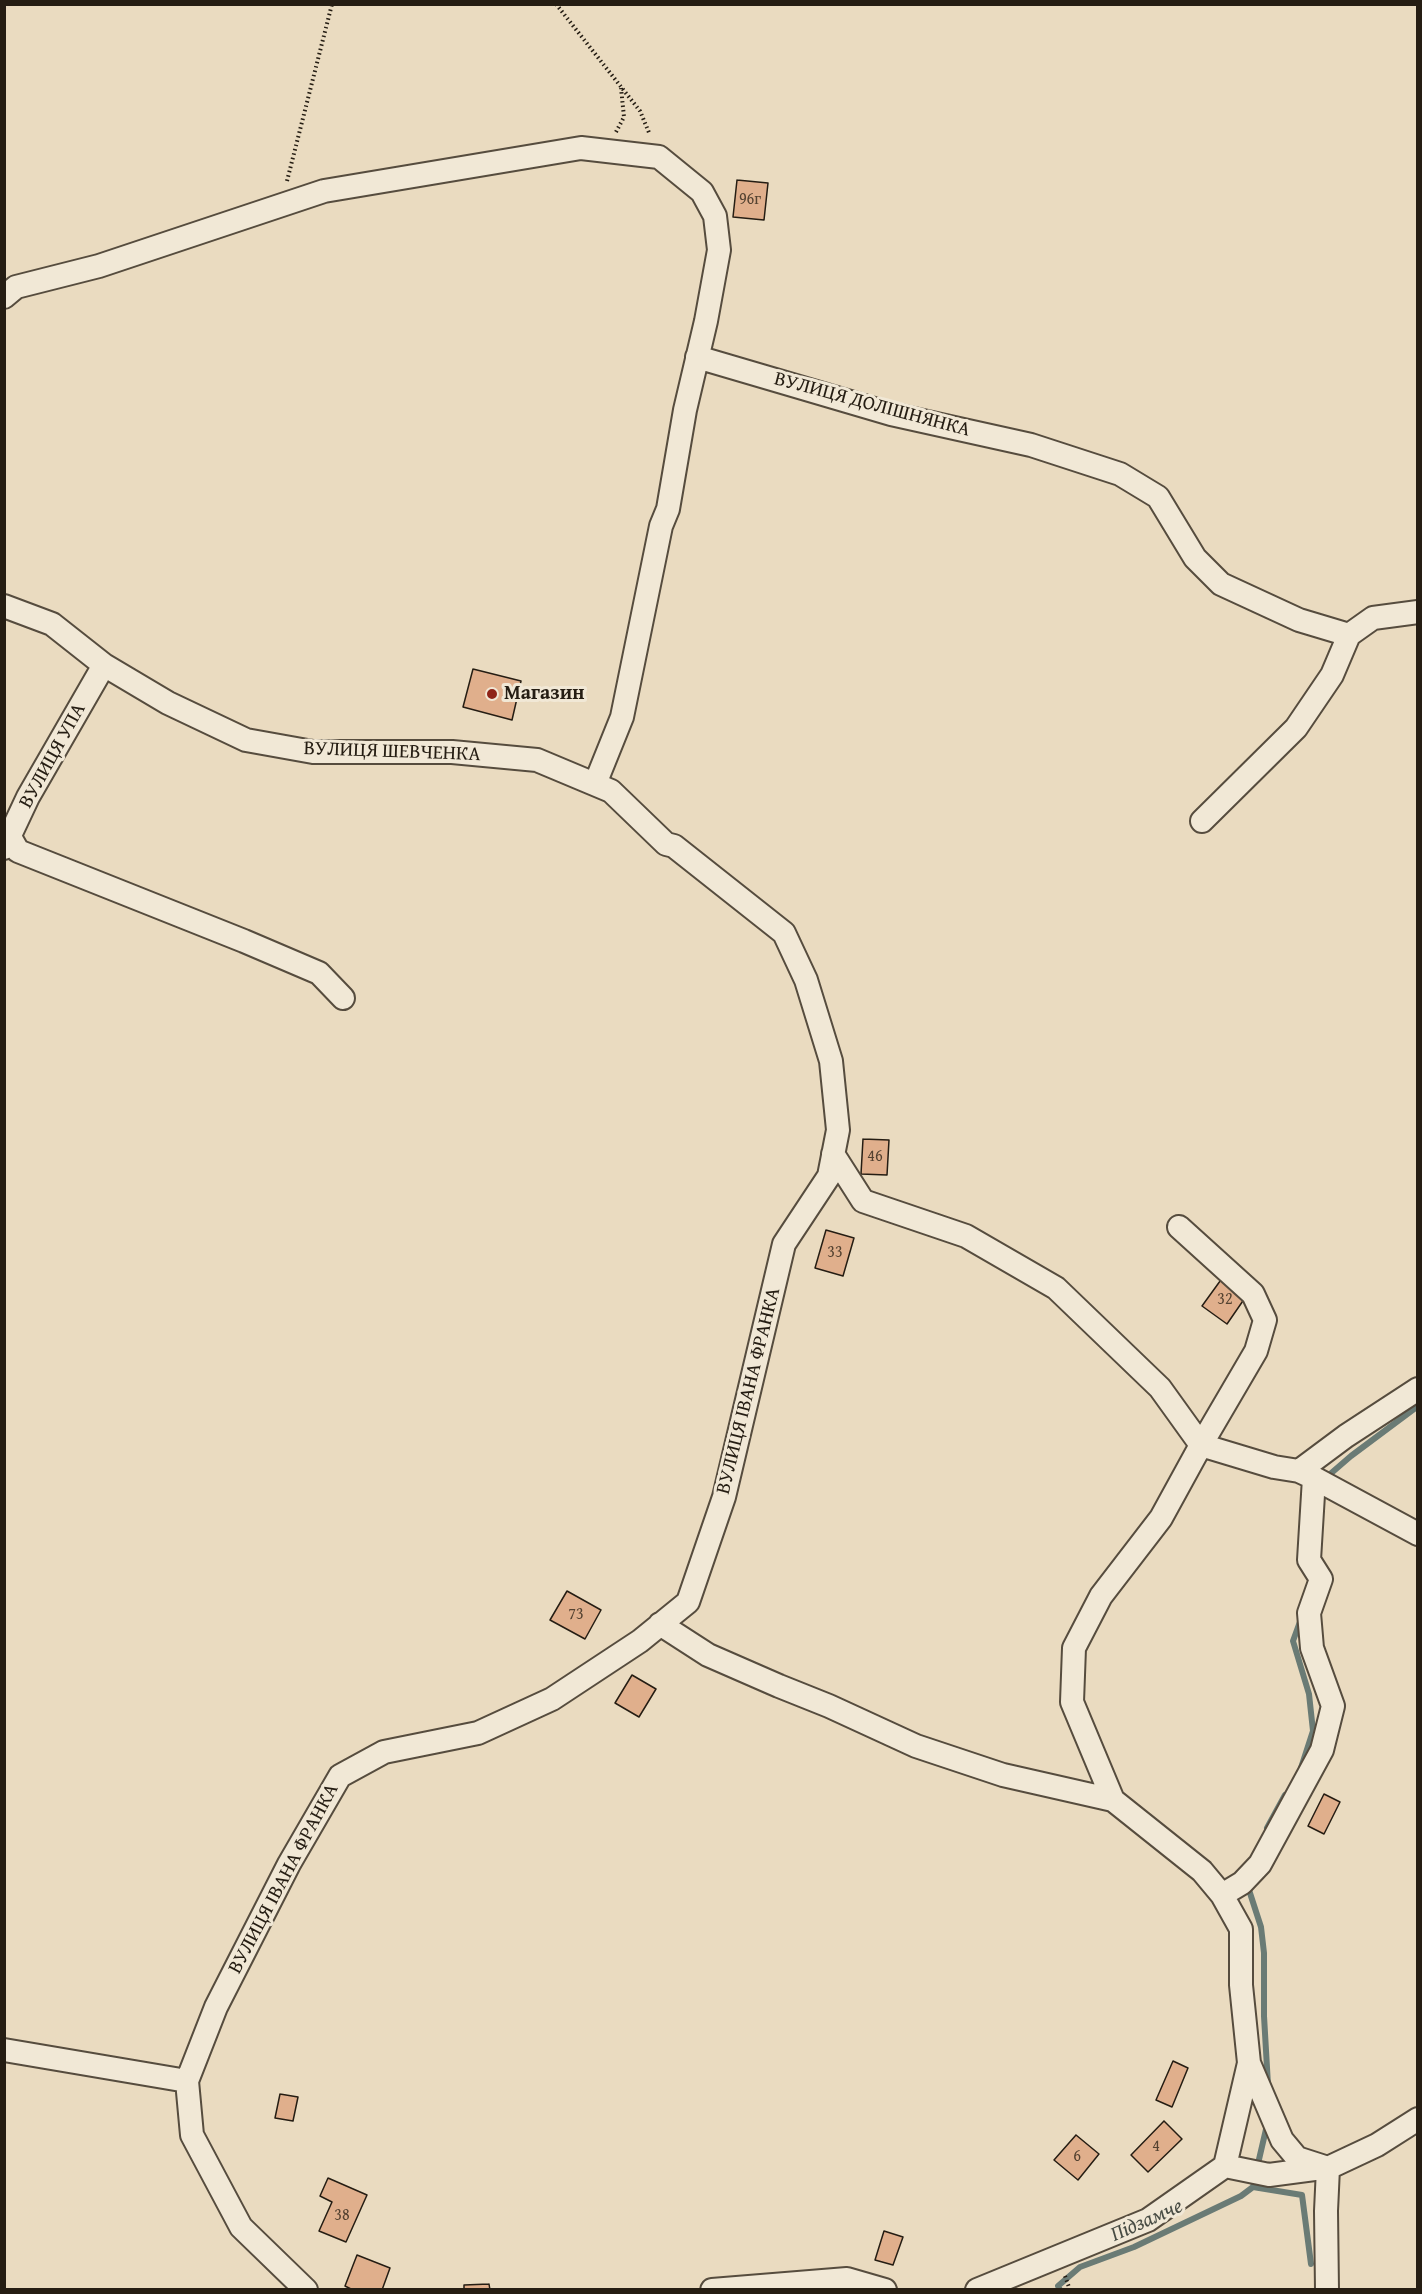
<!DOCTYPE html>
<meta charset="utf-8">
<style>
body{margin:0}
#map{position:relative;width:1422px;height:2294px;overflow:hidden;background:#eadbc0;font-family:"Gentium Book Plus",serif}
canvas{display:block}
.frame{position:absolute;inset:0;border:6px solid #251d13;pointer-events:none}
</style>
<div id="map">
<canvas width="1422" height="2294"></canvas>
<div class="frame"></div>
</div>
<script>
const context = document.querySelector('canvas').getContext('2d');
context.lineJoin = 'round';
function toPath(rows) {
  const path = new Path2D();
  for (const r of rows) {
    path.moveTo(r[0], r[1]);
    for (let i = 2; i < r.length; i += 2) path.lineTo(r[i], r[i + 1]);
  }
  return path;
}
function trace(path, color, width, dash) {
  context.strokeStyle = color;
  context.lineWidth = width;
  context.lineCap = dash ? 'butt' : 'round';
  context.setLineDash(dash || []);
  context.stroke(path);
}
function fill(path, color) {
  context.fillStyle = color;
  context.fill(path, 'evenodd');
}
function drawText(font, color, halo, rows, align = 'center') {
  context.font = font + ' "Gentium Book Plus",serif';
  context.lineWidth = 6;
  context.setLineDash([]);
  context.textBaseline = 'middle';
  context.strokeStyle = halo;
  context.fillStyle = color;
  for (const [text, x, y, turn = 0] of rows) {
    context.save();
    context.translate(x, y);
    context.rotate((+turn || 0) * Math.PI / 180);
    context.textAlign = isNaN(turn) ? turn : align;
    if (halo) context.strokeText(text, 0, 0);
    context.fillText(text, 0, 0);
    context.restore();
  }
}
const stream = toPath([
 [1329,1475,1351,1456,1418,1406],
 [1301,1619,1293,1641,1309,1694,1313,1731,1301,1768],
 [1267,1828,1285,1795],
 [1249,1890,1261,1927,1264,1953,1264,2016,1268,2085],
 [1257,2168,1267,2125],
 [1255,2178,1253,2187,1302,2195,1311,2264],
 [1060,2290,1058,2286,1080,2267,1134,2247,1241,2196,1253,2187]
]);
const building = toPath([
 [737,180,768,183,764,220,733,217,737,180],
 [473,669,521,681,512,720,463,707,473,669],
 [863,1139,889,1140,887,1175,861,1174,863,1139],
 [826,1230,854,1238,843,1276,815,1268,826,1230],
 [1223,1277,1247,1295,1227,1324,1202,1306,1223,1277],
 [567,1591,601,1610,585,1639,550,1620,567,1591],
 [632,1675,656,1689,639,1717,615,1703,632,1675],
 [1324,1794,1340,1802,1324,1834,1308,1826,1324,1794],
 [1173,2061,1188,2068,1172,2107,1156,2100,1173,2061],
 [280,2094,298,2097,293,2121,275,2118,280,2094],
 [1164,2121,1182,2139,1148,2172,1131,2155,1164,2121],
 [1076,2135,1099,2154,1078,2180,1054,2160,1076,2135],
 [328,2178,367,2195,346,2242,319,2231,332,2202,320,2196,328,2178],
 [884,2231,903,2237,893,2265,875,2260,884,2231],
 [357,2255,390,2268,382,2290,353,2290,345,2286,357,2255],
 [489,2284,490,2290,464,2290,464,2285,489,2284]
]);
const path = toPath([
 [556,4,640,111,650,135],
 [616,132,624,117,621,88],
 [287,181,332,4],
 [1065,2276,1070,2290]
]);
const minor = toPath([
 [4,297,16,287,99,266,324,191,581,148,659,157,702,192,715,216,719,250,706,321,685,410,668,509,661,526,622,717,595,784],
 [697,357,891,414,1031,445,1120,474,1158,497,1195,558,1221,584,1299,620,1349,635,1373,618,1418,612],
 [4,606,52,624,104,665,168,703,246,740,313,752,452,752,537,760,611,791,666,844,674,846,784,933,806,980,831,1061,838,1130,829,1176,784,1244,724,1497,688,1602,640,1641,552,1699,478,1733,384,1752,340,1776,289,1864,216,2007,187,2081],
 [1202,821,1296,728,1332,675,1349,635],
 [10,837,18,851,244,941,319,973,343,998],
 [4,848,28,797,104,665],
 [833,1154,863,1201,966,1236,1056,1288,1160,1388,1201,1445,1161,1518,1101,1596,1074,1648,1072,1702,1113,1800,1202,1871,1222,1895,1241,1929,1241,1985,1249,2063,1282,2140,1297,2158,1328,2168],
 [1179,1227,1253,1294,1265,1320,1256,1351,1201,1445,1274,1467,1299,1471,1314,1478,1309,1560,1321,1579,1309,1613,1312,1648,1333,1706,1322,1750,1260,1864,1242,1883,1222,1895],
 [1299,1471,1346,1436,1418,1389],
 [1314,1478,1418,1534],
 [660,1624,708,1655,779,1686,829,1706,916,1746,1003,1775,1113,1800],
 [4,2050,187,2081,192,2135,241,2227,306,2290],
 [1225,2166,1249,2063],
 [712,2290,847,2279,885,2290],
 [977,2290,1148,2220,1225,2166,1269,2175,1322,2168],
 [1327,2290,1326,2211,1328,2168,1377,2145,1418,2119]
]);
const markers = [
 [492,694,6,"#8f2418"]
];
const numberNames = [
 ["96г",750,200],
 ["46",875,1157],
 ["33",835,1253],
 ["32",1225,1300],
 ["73",576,1615],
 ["4",1156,2147],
 ["6",1077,2157],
 ["38",342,2216]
];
const streetNames = [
 ["ВУЛИЦЯ ДОЛІШНЯНКА",872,405,15],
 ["ВУЛИЦЯ ШЕВЧЕНКА",392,752,2],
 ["ВУЛИЦЯ УПА",53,756,-61],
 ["ВУЛИЦЯ ІВАНА ФРАНКА",749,1391,-76],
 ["ВУЛИЦЯ ІВАНА ФРАНКА",284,1879,-62]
];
const poiNames = [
 ["Магазин",504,694]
];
const waterNames = [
 ["Підзамче",1147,2221,-24]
];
trace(stream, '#6a7b75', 6);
fill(building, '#e0af8c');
trace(building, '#251d13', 1.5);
trace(minor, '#564c3e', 26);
trace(path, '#251d13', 4, [1.5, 3]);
trace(minor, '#f1e8d6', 22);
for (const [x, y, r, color] of markers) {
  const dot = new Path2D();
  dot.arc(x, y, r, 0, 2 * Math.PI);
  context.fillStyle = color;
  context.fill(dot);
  trace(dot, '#f1e8d6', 2);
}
drawText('16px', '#544231', null, numberNames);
drawText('20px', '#251d13', '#f1e8d6', streetNames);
drawText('bold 20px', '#251d13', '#f1e8d6', poiNames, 'left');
drawText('italic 21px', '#484c44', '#f1e8d6', waterNames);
</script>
